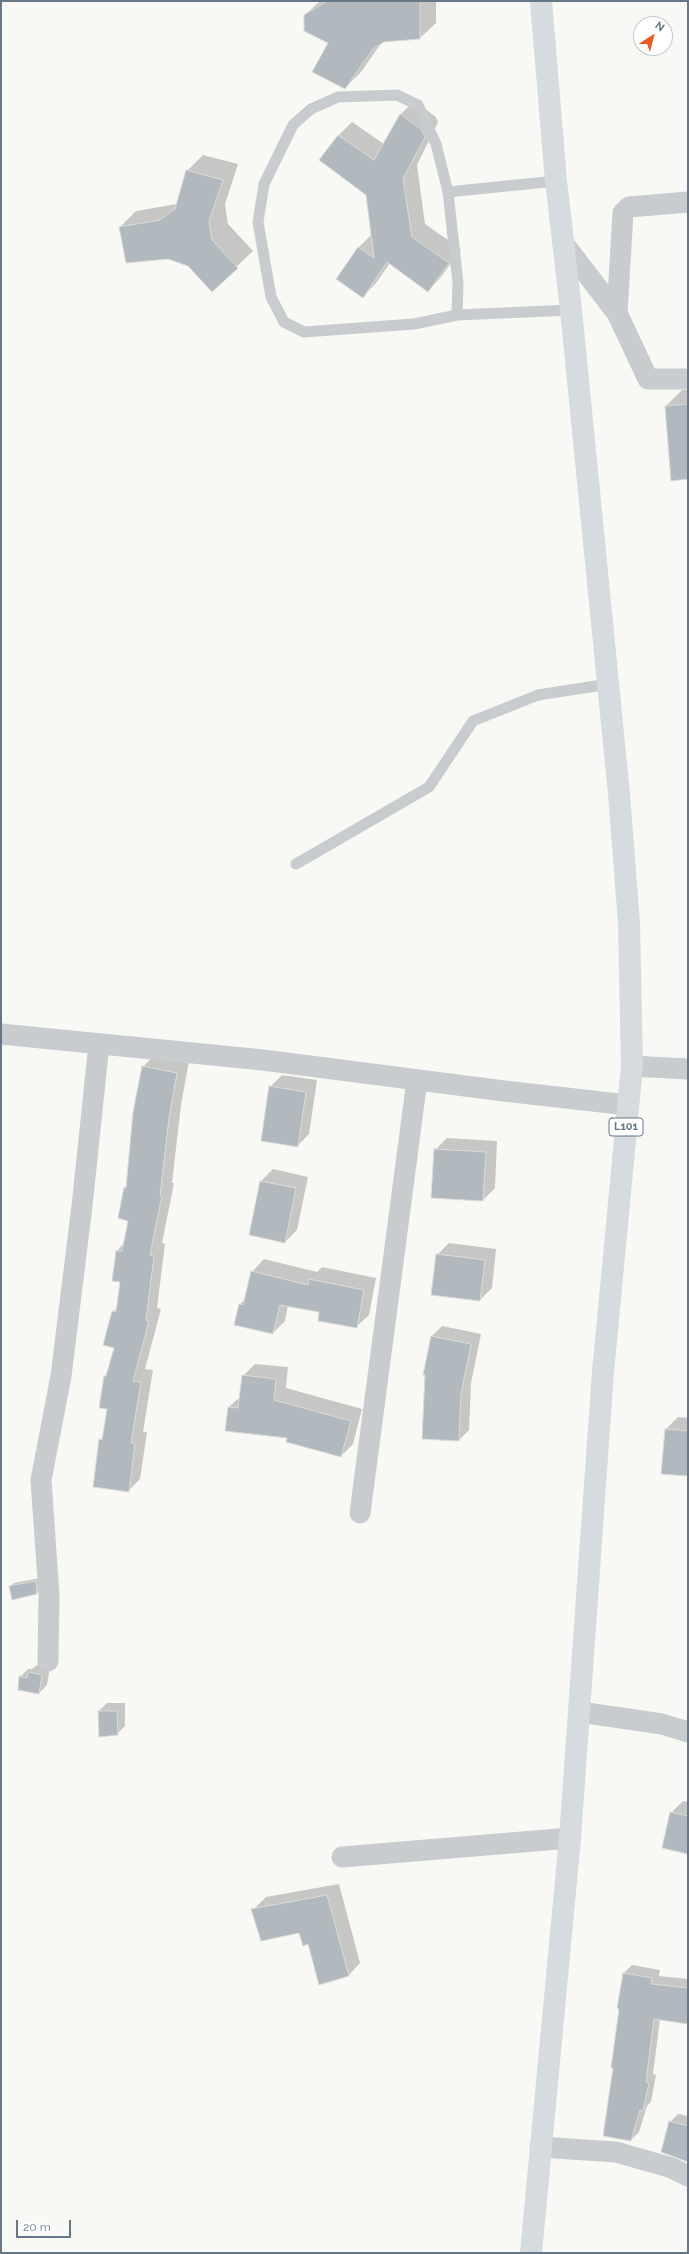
<!DOCTYPE html>
<style>
body{margin:0}
#map{position:relative;width:689px;height:2254px;overflow:hidden;background:#f8f8f5;font-family:Raleway,sans-serif}
canvas{display:block}
.frame{position:absolute;inset:0;border:2px solid #678;pointer-events:none}
.north{position:absolute;left:633px;top:16px;width:40px;height:40px;box-sizing:border-box;background:#fff;border:1px solid #c2c9cf;border-radius:50%;rotate:36deg;font-size:11px;font-weight:700;line-height:16px;text-align:center;color:#678}
.north::after{content:'';display:block;margin:auto;width:14px;height:18px;background:#ec5921;clip-path:polygon(50% 0,100% 100%,50% 72%,0 100%)}
.scale{position:absolute;left:16px;top:2220px;width:55px;height:18px;box-sizing:border-box;border:2px solid #678;border-top:0;padding-left:5px;font-size:12px;line-height:14px;white-space:nowrap;color:#678;-webkit-text-stroke:3px #fff;paint-order:stroke}
</style>
<div id="map">
<canvas width="689" height="2254"></canvas>
<div class="frame"></div>
<div class="north">N</div>
<div class="scale">20 m</div>
</div>
<script>
const context = document.querySelector('canvas').getContext('2d');
context.lineJoin = 'round';
function fill(path, color) {
  context.fillStyle = color;
  context.fill(path, 'evenodd');
}
function toPath(rows) {
  const path = new Path2D();
  for (const r of rows) {
    path.moveTo(r[0], r[1]);
    for (let i = 2; i < r.length; i += 2) path.lineTo(r[i], r[i + 1]);
  }
  return path;
}
function trace(path, color, width, dash) {
  context.strokeStyle = color;
  context.lineWidth = width;
  context.lineCap = dash ? 'butt' : 'round';
  context.setLineDash(dash || []);
  context.stroke(path);
}
function drawText(font, color, halo, rows, align = 'center') {
  context.font = font + ' Raleway,sans-serif';
  context.lineWidth = 4;
  context.setLineDash([]);
  context.textBaseline = 'middle';
  context.strokeStyle = halo;
  context.fillStyle = color;
  for (const [text, x, y, turn = 0] of rows) {
    context.save();
    context.translate(x, y);
    context.rotate((+turn || 0) * Math.PI / 180);
    context.textAlign = isNaN(turn) ? turn : align;
    if (halo) context.strokeText(text, 0, 0);
    context.fillText(text, 0, 0);
    context.restore();
  }
}
const shadow = toPath([
 [320,1,436,1,436,23,420,38,382,42,361,72,345,88,330,43,305,15],
 [414,101,436,117,438,122,417,165,425,224,461,249,441,277,428,291,390,263,376,283,363,297,338,278,359,247,372,234,367,195,320,160,339,135,352,122,384,144,401,114],
 [203,155,238,164,225,204,228,224,253,251,212,290,189,265,120,227,136,211,177,204,187,171],
 [682,390,688,390,688,478,666,406],
 [155,1054,189,1061,181,1105,172,1183,174,1183,162,1243,165,1244,157,1308,161,1309,145,1369,153,1370,143,1432,147,1432,140,1479,128,1491,100,1440,103,1436,108,1408,105,1377,108,1373,115,1347,113,1312,118,1306,121,1281,117,1251,124,1243,129,1220,125,1188,127,1186,143,1067],
 [282,1075,317,1080,309,1134,297,1146,270,1087],
 [447,1138,497,1141,495,1188,483,1200,435,1150],
 [273,1169,308,1177,297,1230,285,1242,261,1181],
 [449,1243,496,1249,492,1288,480,1300,437,1255],
 [264,1259,317,1272,322,1267,376,1278,369,1315,356,1327,320,1311,288,1305,285,1321,273,1333,235,1324,240,1304,246,1298,252,1272],
 [442,1326,481,1334,471,1383,469,1430,459,1440,426,1375,424,1374,432,1336],
 [255,1364,288,1367,286,1388,362,1409,353,1444,341,1456,289,1437,229,1407,241,1396,243,1376],
 [678,1417,688,1418,688,1475,666,1429],
 [40,1578,40,1589,36,1593,10,1586,14,1583],
 [37,1665,50,1667,47,1685,39,1693,20,1677,28,1669,32,1669],
 [107,1703,125,1703,125,1726,117,1734,99,1711],
 [683,1801,688,1802,688,1853,671,1813],
 [339,1884,360,1963,348,1976,308,1943,300,1932,254,1909,266,1897],
 [632,1965,660,1970,659,1976,688,1979,688,2023,660,2019,653,2074,656,2075,651,2102,647,2106,639,2132,631,2140,614,2067,624,1973],
 [678,2114,688,2116,688,2160,670,2122]
]);
const building = toPath([
 [327,1,420,1,420,39,384,42,373,49,345,89,312,72,328,43,304,31,304,15,327,1],
 [400,114,422,130,425,137,403,179,412,237,449,263,428,292,387,262,363,298,336,279,358,247,374,258,366,195,319,160,338,135,374,160,400,114],
 [186,170,223,180,209,221,212,240,238,268,212,292,188,266,168,259,126,263,119,227,160,220,175,209,186,170],
 [688,404,688,479,671,481,665,406,688,404],
 [142,1066,177,1073,169,1118,160,1195,162,1195,150,1255,154,1256,146,1320,149,1321,133,1381,141,1382,131,1443,135,1444,129,1492,93,1487,99,1439,102,1440,107,1409,99,1408,104,1376,106,1376,114,1348,103,1345,112,1311,116,1312,120,1282,112,1281,116,1251,122,1251,128,1221,118,1218,124,1187,126,1188,133,1112,142,1066],
 [269,1086,306,1092,298,1147,261,1141,269,1086],
 [434,1149,486,1152,483,1201,431,1198,434,1149],
 [260,1181,296,1188,285,1243,249,1235,260,1181],
 [436,1254,485,1260,480,1301,431,1295,436,1254],
 [251,1271,308,1285,309,1279,364,1290,357,1328,318,1321,319,1312,280,1305,273,1334,234,1325,239,1304,243,1305,251,1271],
 [431,1336,471,1344,461,1394,459,1441,422,1439,425,1375,423,1375,431,1336],
 [242,1375,276,1379,274,1400,351,1421,341,1457,286,1442,287,1438,225,1431,228,1407,238,1408,242,1375],
 [665,1429,688,1431,688,1476,661,1474,665,1429],
 [36,1581,37,1594,12,1600,9,1586,36,1581],
 [28,1672,42,1675,39,1694,18,1690,19,1676,27,1678,28,1672],
 [98,1711,117,1711,118,1735,99,1737,98,1711],
 [670,1812,688,1816,688,1854,662,1848,670,1812],
 [327,1895,349,1976,319,1985,308,1944,303,1946,299,1933,261,1941,251,1909,327,1895],
 [623,1973,652,1978,651,1984,688,1988,688,2024,654,2019,646,2082,649,2083,643,2111,640,2110,631,2141,603,2136,613,2068,611,2068,619,2009,617,2008,623,1973],
 [669,2121,688,2126,688,2162,661,2152,669,2121]
]);
const service = toPath([
 [397,95,418,105,436,144,448,192,458,283,457,315,414,324,304,332,284,322,271,297,258,222,264,184,293,125,311,109,338,97,397,95],
 [448,192,556,181],
 [457,315,571,310],
 [296,864,429,787,473,721,538,695,609,684]
]);
const minor = toPath([
 [563,243,617,313,648,379,688,379],
 [617,313,623,213,629,207,688,202],
 [1,1034,263,1060,504,1091,628,1105],
 [632,1066,688,1069],
 [360,1513,417,1080],
 [48,1661,49,1595,41,1480,61,1376,82,1206,99,1044],
 [580,1712,662,1724,688,1732],
 [342,1857,570,1838],
 [540,2147,616,2152,672,2168,688,2176]
]);
const primary = toPath([
 [531,2253,570,1838,603,1372,632,1066,629,923,619,794,571,310,556,181,541,1]
]);
const shields = [
 [626,1127,34]
];
const shieldNames = [
 ["L101",626,1127]
];
fill(shadow, '#0003');
fill(building, '#b1b8be');
trace(building, '#dadad8', 1);
trace(service, '#c8cccf', 11);
trace(minor, '#c8cccf', 21);
trace(primary, '#d6dbdf', 22);
for (const [x, y, w] of shields) {
  const box = new Path2D();
  box.roundRect(x - w / 2, y - 9, w, 18, 3);
  context.fillStyle = '#fff';
  context.fill(box);
  trace(box, '#678', 1);
}
drawText('bold 11px', '#678', null, shieldNames);
</script>
